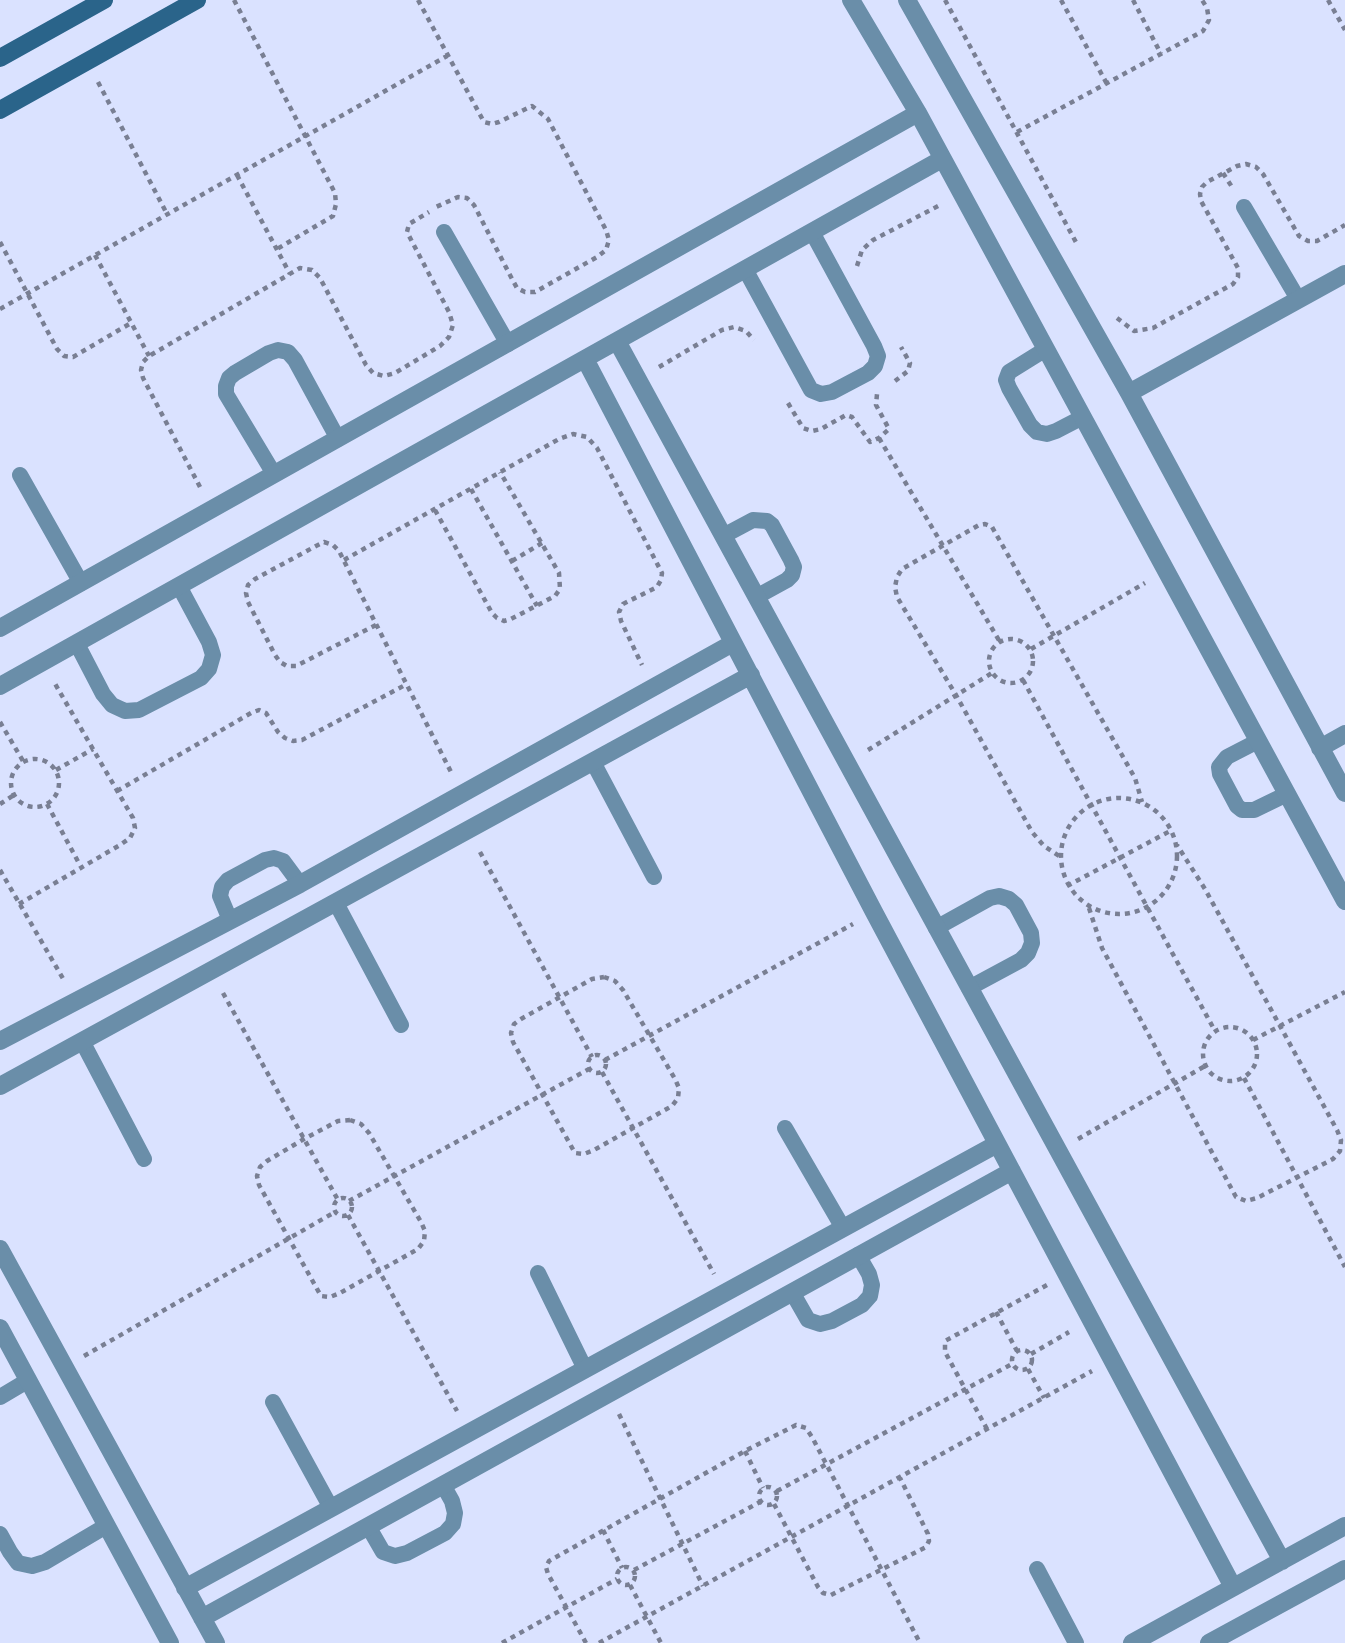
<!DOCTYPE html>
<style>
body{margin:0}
canvas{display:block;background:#dae2ff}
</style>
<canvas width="1345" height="1643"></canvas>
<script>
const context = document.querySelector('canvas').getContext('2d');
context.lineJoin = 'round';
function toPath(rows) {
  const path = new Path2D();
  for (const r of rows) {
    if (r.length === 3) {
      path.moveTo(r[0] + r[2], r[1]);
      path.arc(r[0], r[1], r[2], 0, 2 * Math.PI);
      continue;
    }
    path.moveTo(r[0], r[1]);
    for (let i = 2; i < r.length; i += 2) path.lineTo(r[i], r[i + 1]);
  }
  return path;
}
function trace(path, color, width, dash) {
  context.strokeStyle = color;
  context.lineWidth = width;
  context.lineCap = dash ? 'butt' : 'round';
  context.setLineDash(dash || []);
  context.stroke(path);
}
const path = toPath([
 [234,0,335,193,336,204,333,216,277,249],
 [418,0,484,122,492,124,499,122,532,106,548,119,606,230,609,240,606,250,597,257,535,292,525,292,517,288,512,279,474,205,467,198,458,197,436,207],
 [945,0,1078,246],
 [1061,0,1107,84],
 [1133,0,1161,54],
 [1328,0,1345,30],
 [98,82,167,214],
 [1017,132,1203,31,1209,20,1207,8,1202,0],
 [1223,173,1232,187],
 [237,175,290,274],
 [0,242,57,349,64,356,73,357,131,323],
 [95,255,149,356],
 [857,266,862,250,873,240,942,204],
 [0,309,447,56],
 [1117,318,1134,331,1153,328,1233,284,1238,277,1238,268,1201,201,1200,194,1202,187,1207,182,1237,166,1246,164,1256,167,1263,174,1299,236,1308,241,1317,241,1345,225],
 [659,367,722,330,734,327,746,331,754,340],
 [895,381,908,371,910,363,901,347],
 [788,403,803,428,812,431,821,429,846,415,852,417,870,442,879,438,889,429,876,405,877,394],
 [879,438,1000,642],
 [200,487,143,378,141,370,143,362,149,356,300,268,312,270,320,278,366,365,373,373,384,376,395,373,440,346,449,337,453,325,449,312,407,232,409,224,429,212],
 [471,489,537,606],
 [435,510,492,613,497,618,504,621,511,619,555,596,560,589,559,573,500,472],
 [344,560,559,439,573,434,587,437,597,448,662,573,661,580,657,587,623,604,619,612,621,621,642,665],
 [512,561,542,543],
 [376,625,296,666,287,666,280,662,275,655,248,602,246,593,248,585,255,579,316,546,324,542,333,545,339,551,451,772],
 [1011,661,22],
 [1031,649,1145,583],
 [1023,680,1215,1031],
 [0,722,23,761],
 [868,750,992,673],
 [35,783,24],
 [56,770,93,749],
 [117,791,251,713,259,710,266,713,278,732,285,738,293,741,302,740,407,684],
 [1119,856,58],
 [0,804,14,795],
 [47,804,81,867],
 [480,852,592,1057],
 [1059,856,1044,846,1032,832,956,695,897,597,895,587,897,577,902,569,979,525,985,524,992,527,1135,778,1142,802],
 [0,870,65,982],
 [1067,886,1172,830],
 [19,904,120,845,130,838,135,828,133,818,54,682],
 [1089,908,1102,948,1236,1197,1246,1201,1257,1198,1333,1159,1340,1151,1341,1140,1337,1130,1205,889,1177,845],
 [604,977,615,981,623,990,675,1079,679,1088,678,1098,672,1106,594,1150,584,1154,575,1153,513,1042,511,1033,514,1024,521,1019,592,979,604,977],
 [223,993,338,1200],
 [1230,1054,27],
 [1253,1040,1345,992],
 [597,1064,9],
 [605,1060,853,924],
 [602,1072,714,1274],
 [1244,1078,1345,1267],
 [350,1120,361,1124,369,1133,421,1222,425,1231,424,1241,418,1249,340,1293,330,1297,321,1296,259,1185,257,1176,260,1167,267,1161,304,1139,338,1121,350,1120],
 [1078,1139,1205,1066],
 [343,1207,9],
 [349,1201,589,1069],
 [348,1215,457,1411],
 [996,1312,1017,1351],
 [1022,1360,10],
 [1031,1354,1069,1332],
 [84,1356,335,1212],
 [1028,1369,1044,1398],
 [619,1414,703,1586],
 [987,1429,945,1352,945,1341,1047,1285],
 [745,1451,763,1488],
 [768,1496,9],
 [777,1491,1012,1364],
 [774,1504,818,1587,823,1593,831,1595,926,1547,929,1541,928,1534,900,1478],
 [603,1530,622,1568],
 [626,1576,9],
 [634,1570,760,1502],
 [630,1585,661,1643],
 [502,1643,617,1579],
 [586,1643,548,1574,546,1567,549,1561,745,1451,796,1425,806,1428,812,1437,920,1643],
 [599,1643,1092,1371]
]);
const lane = toPath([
 [1244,207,1298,299],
 [444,232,508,344],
 [745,269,811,390,821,394,832,392,868,373,875,366,878,356,874,346,812,232],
 [1046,349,1009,372,1006,380,1009,388,1030,425,1037,432,1047,434,1056,431,1083,417],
 [274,474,226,394,226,386,229,378,235,373,269,353,278,350,288,352,295,360,338,439],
 [20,475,81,583],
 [723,536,753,520,767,521,772,525,791,560,794,567,792,575,787,580,756,597],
 [77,644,103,694,112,705,125,711,139,710,201,678,209,669,213,655,209,642,179,586],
 [1258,741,1227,757,1219,767,1220,774,1237,806,1242,810,1254,810,1287,794],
 [593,762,654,877],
 [336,903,401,1025],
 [230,920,220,896,222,887,228,880,265,860,274,858,283,861,300,884],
 [936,928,990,898,999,896,1009,899,1016,905,1031,933,1032,943,1028,953,1021,960,969,988],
 [82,1041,144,1159],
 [785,1128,843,1228],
 [538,1273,585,1369],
 [792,1292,808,1320,820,1324,832,1321,862,1305,870,1296,872,1285,869,1274,858,1255],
 [0,1397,27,1381],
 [273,1402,331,1508],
 [368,1526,383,1552,395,1556,407,1553,445,1533,453,1524,455,1513,452,1501,443,1485],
 [0,1534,10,1552,18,1563,32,1566,45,1562,106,1526],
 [1037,1569,1076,1643]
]);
const street = toPath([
 [851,0,918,113,1345,901],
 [907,0,1129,393,1345,793],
 [617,341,1282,1561],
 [585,359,874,912,1233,1587],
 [1129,393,1345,274],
 [0,628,918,113],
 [0,686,942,159],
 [1320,748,1345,734],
 [0,1041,300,884,733,643],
 [0,1086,751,675],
 [0,1249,216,1643],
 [0,1328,170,1643],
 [185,1588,997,1144],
 [202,1618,1012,1171],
 [1132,1643,1345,1526],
 [1209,1643,1345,1569]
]);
const secondary = toPath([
 [0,58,104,0],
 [0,110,197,0]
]);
trace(path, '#797f93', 4.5, [5, 5]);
trace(lane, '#6a8ea9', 16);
trace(street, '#6a8ea9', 18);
trace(secondary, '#2a648a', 18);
</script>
